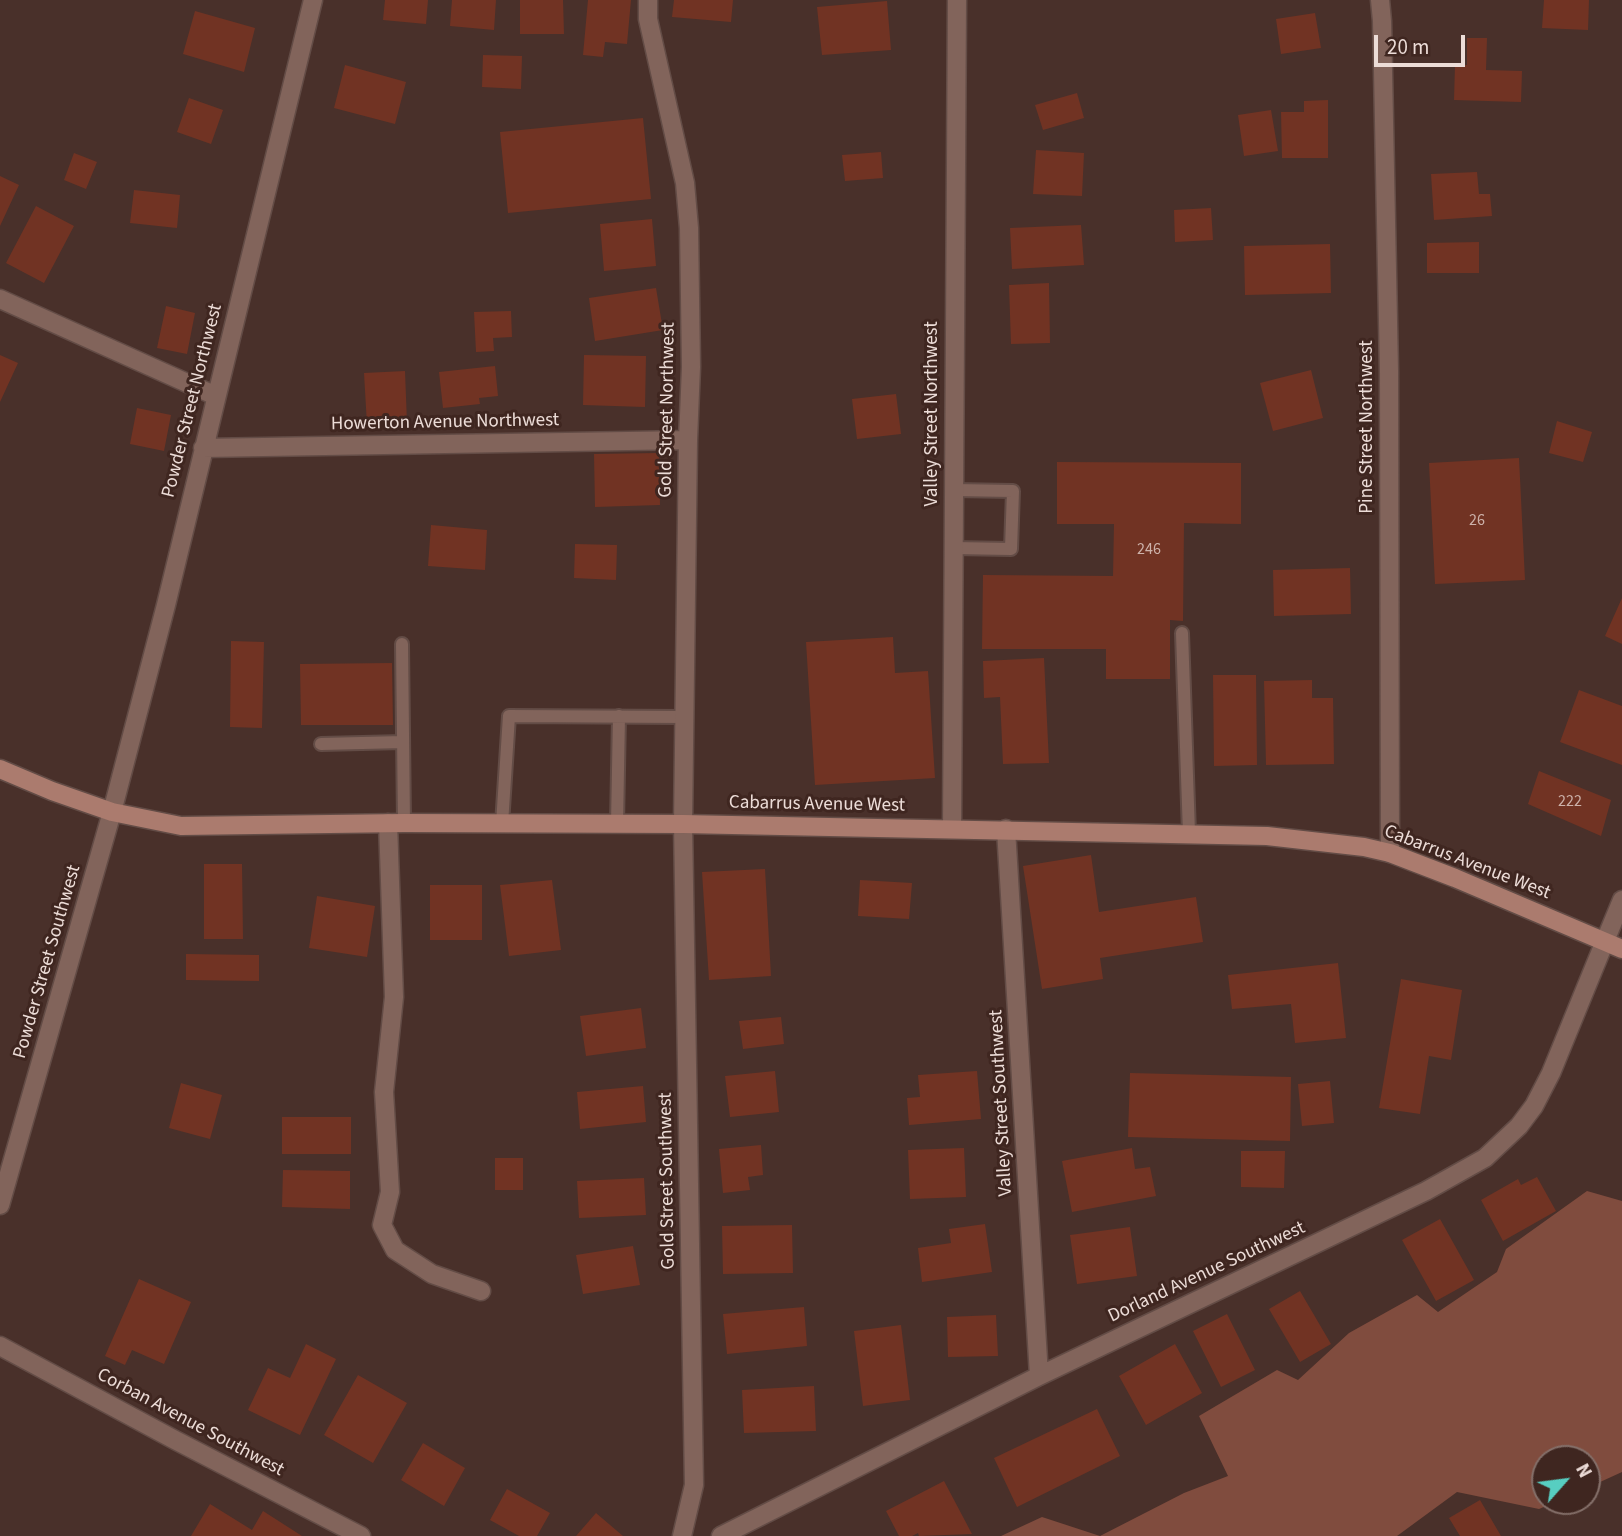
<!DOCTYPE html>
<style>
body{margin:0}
#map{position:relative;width:1622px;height:1536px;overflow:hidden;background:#49302a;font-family:"Source Sans 3",sans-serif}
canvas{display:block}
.north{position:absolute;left:1531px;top:1445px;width:70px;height:70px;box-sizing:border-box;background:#3f2620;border:2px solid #846f69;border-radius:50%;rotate:62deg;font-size:19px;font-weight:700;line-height:28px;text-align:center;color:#ecdcd7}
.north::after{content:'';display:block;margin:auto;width:24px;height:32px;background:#57cec1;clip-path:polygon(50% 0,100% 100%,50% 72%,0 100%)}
.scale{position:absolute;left:1374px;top:35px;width:91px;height:32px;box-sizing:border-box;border:4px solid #ecdcd7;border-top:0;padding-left:9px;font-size:21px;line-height:24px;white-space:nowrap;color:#ecdcd7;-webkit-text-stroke:5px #3f2620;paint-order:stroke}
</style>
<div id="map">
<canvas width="1622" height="1536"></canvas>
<div class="north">N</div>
<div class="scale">20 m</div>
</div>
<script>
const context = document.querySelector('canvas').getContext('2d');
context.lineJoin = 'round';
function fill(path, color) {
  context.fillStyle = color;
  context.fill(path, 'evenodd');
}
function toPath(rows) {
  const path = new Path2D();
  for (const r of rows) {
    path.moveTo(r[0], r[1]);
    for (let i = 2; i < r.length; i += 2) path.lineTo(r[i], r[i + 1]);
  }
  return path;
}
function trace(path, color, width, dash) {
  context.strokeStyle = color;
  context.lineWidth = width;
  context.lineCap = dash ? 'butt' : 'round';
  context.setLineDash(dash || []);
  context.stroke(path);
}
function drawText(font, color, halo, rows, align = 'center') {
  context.font = font + ' "Source Sans 3",sans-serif';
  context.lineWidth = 6;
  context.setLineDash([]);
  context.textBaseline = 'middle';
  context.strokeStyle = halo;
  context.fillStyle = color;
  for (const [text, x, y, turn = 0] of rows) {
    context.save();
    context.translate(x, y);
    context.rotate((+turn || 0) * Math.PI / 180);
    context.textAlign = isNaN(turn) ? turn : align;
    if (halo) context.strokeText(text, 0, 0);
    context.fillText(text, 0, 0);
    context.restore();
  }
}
const green = toPath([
 [1587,1191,1622,1201,1622,1472,1587,1488,1587,1459,1545,1459,1545,1501,1558,1501,1539,1509,1457,1492,1397,1536,1001,1536,1042,1517,1100,1536,1184,1493,1228,1476,1199,1416,1277,1370,1298,1380,1349,1333,1417,1295,1438,1312,1497,1272,1506,1249]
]);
const building = toPath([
 [385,0,428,0,426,24,383,20],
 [452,0,496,0,494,30,450,26],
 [520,0,563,0,564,34,520,34],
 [588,0,631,0,627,44,605,42,603,57,583,55],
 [674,0,733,0,731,22,672,17],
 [1544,0,1589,0,1588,30,1542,28],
 [887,1,891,50,822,55,817,7],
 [195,11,255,28,244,72,183,54],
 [1315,13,1321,48,1281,54,1276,19],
 [1467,38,1487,38,1486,70,1522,71,1521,102,1454,100,1455,65,1467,65],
 [483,55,522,56,521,89,482,87],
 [345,65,406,82,395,124,334,108],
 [1077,93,1084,118,1043,130,1035,105],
 [189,98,223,110,211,144,177,132],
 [1328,100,1328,158,1282,158,1281,112,1304,112,1304,101],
 [1271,110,1278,151,1244,156,1238,115],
 [643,118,651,199,508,213,500,132],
 [1036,150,1084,153,1082,196,1033,194],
 [881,152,883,178,845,181,842,155],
 [74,153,97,162,86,189,64,180],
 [1477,172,1479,194,1490,194,1492,216,1434,220,1431,174],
 [0,176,19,185,0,226],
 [134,190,180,195,177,228,130,223],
 [36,206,74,226,44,283,6,263],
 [1211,208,1213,240,1175,242,1174,210],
 [652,219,656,266,604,271,600,224],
 [1081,225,1084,265,1012,269,1010,228],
 [1479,242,1479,273,1427,273,1427,243],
 [1330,244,1331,293,1245,295,1244,246],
 [1049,283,1050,343,1011,344,1009,285],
 [656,288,663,330,595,341,589,298],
 [166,306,195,313,187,354,157,348],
 [511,311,512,337,493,338,494,351,476,352,474,312],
 [0,355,18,363,0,402],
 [584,355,646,356,645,407,583,405],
 [495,366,498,396,479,398,480,404,443,408,439,372],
 [1311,370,1323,418,1273,431,1260,383],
 [405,371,407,423,367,425,364,373],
 [896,394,901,434,857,439,852,399],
 [137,408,171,415,164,451,130,444],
 [1557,421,1592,432,1583,462,1549,453],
 [659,453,660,505,595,507,594,454],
 [1519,458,1525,580,1435,584,1429,463],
 [1057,462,1241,463,1241,524,1184,523,1183,621,1170,620,1170,679,1106,679,1106,649,982,649,983,575,1113,576,1114,524,1057,524],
 [431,525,487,530,485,570,428,566],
 [575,544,617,545,616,580,574,578],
 [1350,568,1351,614,1274,616,1273,570],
 [1622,598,1622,644,1605,636],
 [893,637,895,673,928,671,935,778,815,785,806,642],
 [231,641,264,642,262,728,230,727],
 [1044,658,1049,763,1003,764,1000,697,984,698,983,661],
 [392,663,393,725,301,725,300,664],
 [1213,675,1256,675,1257,765,1214,766],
 [1312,680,1312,698,1333,698,1334,764,1266,765,1264,681],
 [1579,690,1622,706,1622,765,1560,742],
 [1539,771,1611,800,1601,836,1528,804],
 [1091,855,1099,912,1196,897,1203,942,1100,958,1103,979,1042,989,1023,866],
 [204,864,242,864,243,939,204,939],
 [765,869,771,976,709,980,702,872],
 [552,880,561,950,509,956,500,885],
 [860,880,912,883,909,919,858,916],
 [430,885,482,885,482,940,430,940],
 [317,896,375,906,367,957,309,948],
 [186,954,259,955,259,981,186,980],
 [1338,963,1346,1038,1295,1043,1291,1004,1232,1009,1228,975],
 [1401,979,1462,990,1451,1060,1429,1056,1420,1114,1379,1108],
 [641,1008,646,1048,586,1056,580,1016],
 [781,1017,784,1044,743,1049,739,1021],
 [775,1071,779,1112,730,1117,725,1076],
 [977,1071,981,1119,909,1125,907,1098,920,1097,918,1075],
 [1130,1073,1291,1077,1290,1141,1128,1137],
 [1330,1081,1334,1123,1302,1126,1298,1084],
 [181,1083,222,1095,210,1139,169,1128],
 [643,1086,646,1122,580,1129,577,1092],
 [282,1117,351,1117,351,1154,282,1154],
 [761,1145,763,1175,748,1177,750,1190,723,1193,719,1149],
 [964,1148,966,1197,910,1199,908,1150],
 [1132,1148,1135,1169,1150,1167,1156,1196,1072,1212,1062,1161],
 [1241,1151,1285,1151,1284,1188,1241,1187],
 [495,1158,523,1158,523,1190,495,1190],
 [283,1170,350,1171,350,1209,282,1207],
 [1537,1177,1556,1211,1503,1241,1481,1200,1518,1179,1521,1185],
 [644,1178,646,1215,579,1218,577,1181],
 [1440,1219,1474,1280,1436,1301,1402,1240],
 [985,1224,992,1272,922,1282,918,1248,951,1243,949,1229],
 [792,1225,793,1273,723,1274,722,1226],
 [1130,1227,1137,1276,1077,1284,1070,1235],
 [633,1246,640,1285,583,1294,576,1255],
 [139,1279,191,1302,164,1364,132,1350,125,1365,105,1356],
 [1300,1291,1331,1344,1300,1362,1269,1309],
 [804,1307,807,1346,727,1354,723,1314],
 [1227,1314,1255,1370,1221,1387,1193,1331],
 [996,1315,998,1356,948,1357,947,1317],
 [901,1325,910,1400,863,1406,854,1331],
 [306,1344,336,1359,300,1435,248,1410,268,1368,290,1378],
 [1175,1344,1202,1393,1146,1425,1119,1376],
 [358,1375,407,1403,373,1463,324,1435],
 [814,1386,816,1431,744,1433,742,1390],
 [1097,1409,1120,1456,1017,1507,994,1458],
 [423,1443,465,1468,444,1506,401,1480],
 [944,1481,972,1534,919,1536,918,1533,912,1536,899,1536,886,1511],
 [507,1489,550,1513,537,1536,519,1536,490,1520],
 [1480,1500,1501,1536,1460,1536,1449,1518],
 [210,1504,252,1530,263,1511,302,1536,191,1536],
 [596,1513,623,1536,576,1536]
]);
const service = toPath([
 [953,548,1011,549,1013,491,954,490],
 [1182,633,1189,833],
 [402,644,404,823],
 [321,744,403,742],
 [502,824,509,716,685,717],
 [617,824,619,716]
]);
const minor = toPath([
 [648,0,648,19,685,183,689,228,691,367,688,440,683,824,694,1485,682,1536],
 [1380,0,1382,21,1389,371,1390,853],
 [0,299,216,396],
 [203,448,688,440],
 [388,823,394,997,384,1092,390,1192,382,1225,395,1250,432,1274,481,1291],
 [952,828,957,0],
 [1006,829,1039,1376],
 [0,1205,112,812,166,605,313,0],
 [721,1536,1039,1376,1426,1191,1485,1158,1519,1126,1534,1106,1551,1073,1605,941]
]);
const tertiary = toPath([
 [1605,941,1622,900],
 [0,1346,175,1440,361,1536]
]);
const secondary = toPath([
 [0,769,52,791,112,812,181,826,404,823,683,824,1267,836,1364,847,1390,853,1455,878,1622,949]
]);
const numberNames = [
 ["26",1477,521],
 ["246",1149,550],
 ["222",1570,802]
];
const streetNames = [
 ["Powder Street Northwest",193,401,-76],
 ["Gold Street Northwest",668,410,-89],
 ["Valley Street Northwest",933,414,-90],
 ["Howerton Avenue Northwest",445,423,-1],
 ["Pine Street Northwest",1368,427,-90],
 ["Cabarrus Avenue West",817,805,1],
 ["Cabarrus Avenue West",1467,863,21],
 ["Powder Street Southwest",48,962,-74],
 ["Valley Street Southwest",1002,1103,-93],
 ["Gold Street Southwest",668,1181,-91],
 ["Dorland Avenue Southwest",1207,1273,-25],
 ["Corban Avenue Southwest",190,1423,28]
];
fill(green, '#804c3e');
fill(building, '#713323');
trace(service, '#634c46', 16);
trace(minor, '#634c46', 21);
trace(tertiary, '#634c46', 21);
trace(secondary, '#634c46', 21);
trace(service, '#82645b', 12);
trace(minor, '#82645b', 18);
trace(tertiary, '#82645b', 18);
trace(secondary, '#ab7b6e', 18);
drawText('16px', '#cdb2aa', null, numberNames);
drawText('19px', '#ecdcd7', '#3f2620', streetNames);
</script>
